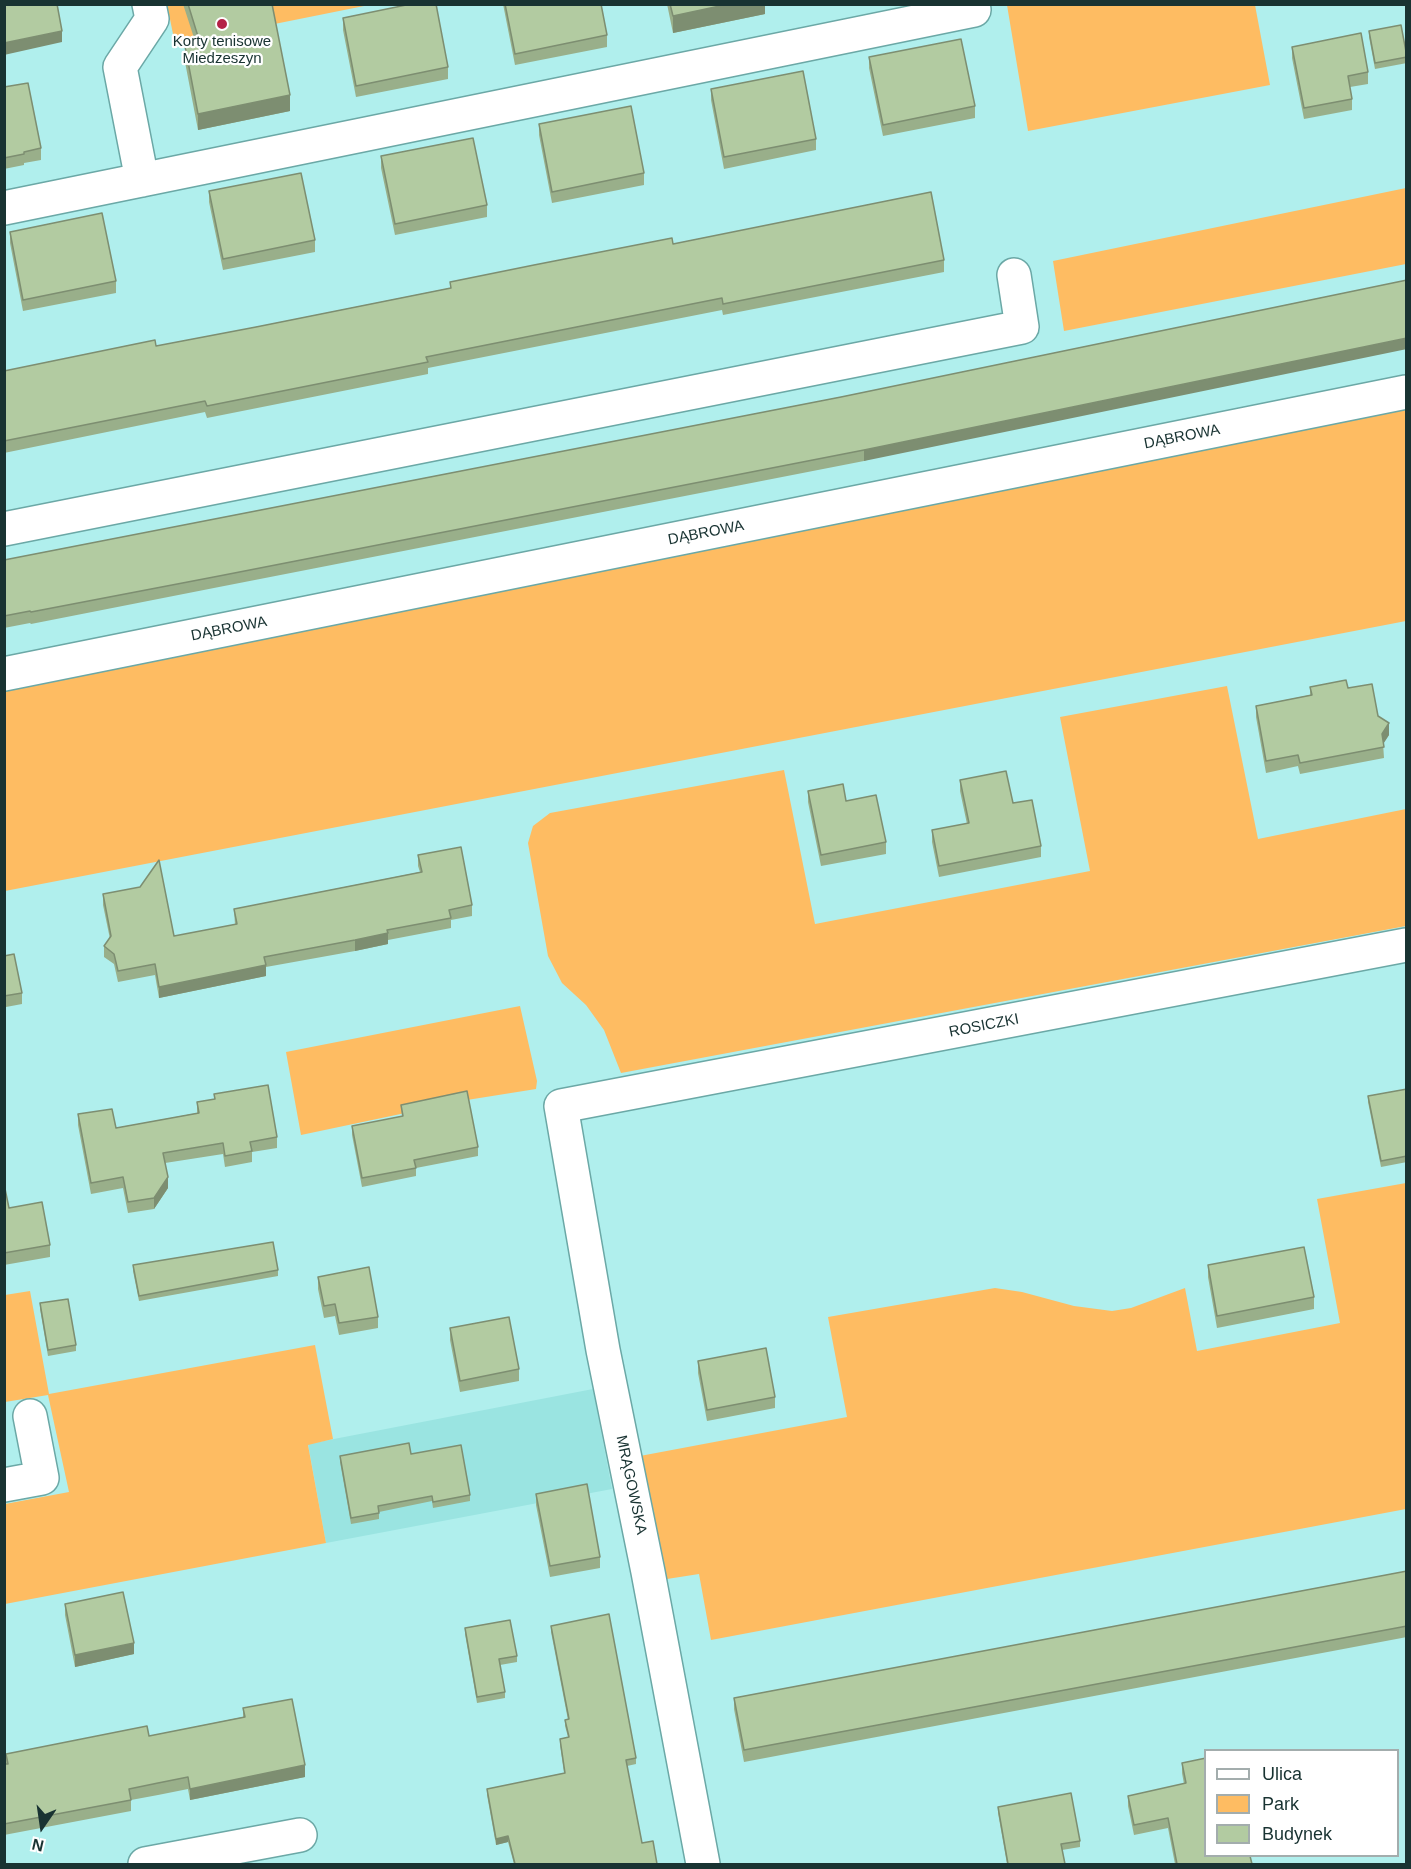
<!DOCTYPE html>
<meta charset="utf-8">
<style>
body{margin:0}
#map{position:relative;width:1411px;height:1869px;overflow:hidden;background:#b0efed;font-family:Helvetica,sans-serif}
canvas{display:block}
.frame{position:absolute;inset:0;border:6px solid #193332;pointer-events:none}
.legend{position:absolute;left:1204px;top:1749px;width:195px;height:108px;box-sizing:border-box;background:#fff;border:2px solid #a3adad;margin:0;padding:8px 10px;list-style:none;font-size:18px;color:#193332}
.legend li{display:flex;align-items:center;gap:12px;height:30px}
.legend b{width:30px;border:2px solid #a3adad}
.north{position:absolute;left:12px;top:1797px;width:60px;height:60px;-webkit-text-stroke:4px #fff;paint-order:stroke;rotate:193deg;font-size:16px;font-weight:700;line-height:24px;text-align:center;color:#193332}
.north::after{content:'';display:block;margin:auto;width:21px;height:27px;background:#193332;clip-path:polygon(50% 0,100% 100%,50% 72%,0 100%)}
</style>
<div id="map">
<canvas width="1411" height="1869"></canvas>
<div class="frame"></div>
<ul class="legend">
<li><b style="height:8px;background:#fff"></b>Ulica</li>
<li><b style="height:16px;background:#febc62"></b>Park</li>
<li><b style="height:16px;background:#b2cba1"></b>Budynek</li>
</ul>
<div class="north">N</div>
</div>
<script>
const context = document.querySelector('canvas').getContext('2d');
context.lineJoin = 'round';
function fill(path, color) {
  context.fillStyle = color;
  context.fill(path, 'evenodd');
}
function toPath(rows) {
  const path = new Path2D();
  for (const r of rows) {
    path.moveTo(r[0], r[1]);
    for (let i = 2; i < r.length; i += 2) path.lineTo(r[i], r[i + 1]);
  }
  return path;
}
function trace(path, color, width, dash) {
  context.strokeStyle = color;
  context.lineWidth = width;
  context.lineCap = dash ? 'butt' : 'round';
  context.setLineDash(dash || []);
  context.stroke(path);
}
function drawText(font, color, halo, rows, align = 'center') {
  context.font = font + ' Helvetica,sans-serif';
  context.lineWidth = 4.5;
  context.setLineDash([]);
  context.textBaseline = 'middle';
  context.strokeStyle = halo;
  context.fillStyle = color;
  for (const [text, x, y, turn = 0] of rows) {
    context.save();
    context.translate(x, y);
    context.rotate((+turn || 0) * Math.PI / 180);
    context.textAlign = isNaN(turn) ? turn : align;
    if (halo) context.strokeText(text, 0, 0);
    context.fillText(text, 0, 0);
    context.restore();
  }
}
const built = toPath([
 [593,1389,612,1489,326,1543,308,1444]
]);
const green = toPath([
 [167,4,369,5,175,44],
 [1007,5,1255,5,1270,85,1028,131],
 [1406,188,1406,264,1064,331,1053,261],
 [1406,407,1406,621,5,891,5,687],
 [1227,686,1258,839,1406,809,1406,926,621,1073,604,1030,586,1005,562,983,548,956,528,843,533,826,550,813,784,770,815,924,1090,871,1060,717],
 [520,1006,537,1081,536,1089,467,1100,301,1135,286,1052],
 [1406,1183,1406,1509,711,1640,699,1574,667,1579,640,1456,847,1417,828,1317,995,1288,1022,1292,1074,1306,1112,1311,1131,1308,1185,1288,1197,1351,1340,1323,1317,1199],
 [30,1291,49,1394,315,1345,333,1439,308,1445,326,1543,5,1604,5,1504,69,1492,48,1395,5,1402,5,1295]
]);
const minor = toPath([
 [142,180,120,67,152,19,149,4],
 [4,208,974,10,973,4],
 [4,529,1022,327,1014,275],
 [4,674,1406,392],
 [4,1485,42,1478,30,1416],
 [145,1864,300,1835],
 [703,1864,648,1572,603,1350,561,1106,1406,945]
]);
const wall = toPath([
 [183,4,275,4,272,5,290,111,198,130,185,62,185,46,196,44],
 [503,4,601,4,607,35,607,47,515,65],
 [667,4,765,4,765,14,673,33],
 [343,18,448,67,448,79,356,97,343,30],
 [1369,31,1407,56,1407,63,1375,69,1369,37],
 [1292,47,1368,72,1368,84,1350,87,1352,99,1352,110,1304,119,1292,58],
 [869,57,975,106,975,118,883,136,869,68],
 [4,87,41,148,41,160,24,163,24,165,4,169],
 [711,89,816,139,816,150,724,169,711,100],
 [539,124,644,173,644,185,552,203,539,135],
 [381,156,487,205,487,217,395,235,381,168],
 [209,191,315,240,315,252,223,270,209,202],
 [10,232,116,281,116,293,23,311,10,243],
 [673,244,944,260,944,272,723,315,722,310,428,368,428,374,207,418,205,412,4,453,4,371,156,346,256,327,450,288,450,282],
 [1407,280,864,461,219,587,31,624,30,623,4,628,4,560,841,397],
 [1310,687,1348,688,1378,716,1389,735,1383,743,1384,758,1300,774,1298,766,1266,773,1256,717,1256,706,1310,695],
 [960,780,1013,803,1041,846,1041,857,939,877,932,842,932,830,967,824,960,791],
 [808,791,846,801,886,842,886,854,821,866,808,802],
 [418,855,472,905,472,916,451,920,451,928,388,940,388,944,355,951,266,967,266,976,159,998,155,975,118,982,114,964,104,957,104,946,110,939,103,905,103,894,174,936,235,925,234,909,420,872,418,866],
 [4,956,22,993,22,1004,6,1007,6,1021,4,1022],
 [1407,1089,1407,1162,1381,1167,1368,1102,1368,1096],
 [214,1094,277,1137,277,1148,252,1152,252,1162,225,1167,223,1154,165,1163,168,1188,154,1209,128,1213,123,1188,91,1194,78,1125,78,1114,116,1128,197,1113,197,1102,214,1099],
 [401,1105,478,1147,478,1156,416,1168,416,1176,362,1187,352,1135,352,1126,402,1117],
 [4,1184,9,1208,50,1245,50,1257,4,1265],
 [133,1265,278,1270,278,1276,139,1301,133,1271],
 [1208,1265,1314,1297,1314,1309,1217,1328,1208,1277],
 [318,1277,378,1317,378,1328,339,1335,335,1316,324,1318,318,1289],
 [40,1303,76,1345,76,1351,48,1356,40,1309],
 [450,1328,519,1369,519,1381,460,1392,450,1340],
 [698,1361,775,1397,775,1408,707,1421,698,1373],
 [411,1454,470,1495,470,1501,433,1508,432,1501,379,1512,379,1519,351,1524,340,1462,340,1456],
 [536,1494,600,1557,600,1568,550,1577,536,1505],
 [1407,1571,1407,1637,744,1762,734,1709,734,1698],
 [65,1604,134,1654,75,1667,65,1615],
 [551,1626,636,1758,636,1764,627,1766,642,1843,657,1864,514,1864,508,1842,496,1845,487,1795,487,1789,564,1773,560,1745,560,1739,568,1737,565,1726,565,1720,568,1720,551,1632],
 [465,1628,517,1656,517,1662,500,1665,505,1692,505,1698,477,1703,465,1634],
 [243,1708,305,1777,190,1800,188,1789,158,1795,131,1800,131,1811,4,1835,4,1764,6,1764,6,1754,149,1736,243,1717],
 [1182,1763,1252,1864,1175,1864,1168,1828,1134,1835,1128,1806,1128,1796,1184,1784,1182,1773],
 [998,1807,1080,1841,1080,1847,1062,1850,1065,1864,1007,1864,998,1813]
]);
const shadedWall = toPath([
 [729,4,765,4,765,14,673,33,673,16],
 [62,31,62,42,4,55,4,43],
 [290,95,290,111,198,130,198,114],
 [1407,338,1407,349,864,461,864,450],
 [1389,723,1389,735,1382,746,1382,734],
 [388,933,388,944,355,951,355,940],
 [266,965,266,976,159,998,159,987],
 [168,1177,168,1188,154,1209,154,1198],
 [134,1643,134,1654,75,1667,75,1655],
 [305,1765,305,1777,190,1800,190,1789],
 [508,1836,508,1842,496,1845,496,1839]
]);
const building = toPath([
 [4,4,57,4,62,31,4,43,4,4],
 [188,4,272,4,290,95,198,114,185,46,200,43,188,4],
 [411,4,436,4,448,67,356,86,343,18,411,4],
 [505,4,601,4,607,35,515,54,505,4],
 [670,4,729,4,673,16,670,4],
 [1401,25,1407,57,1375,63,1369,31,1401,25],
 [1361,33,1368,72,1348,76,1352,99,1304,108,1292,47,1361,33],
 [961,39,975,106,883,125,869,57,961,39],
 [803,71,816,139,724,157,711,89,803,71],
 [28,83,41,148,24,152,24,154,4,158,4,87,28,83],
 [631,106,644,173,552,192,539,124,631,106],
 [473,138,487,205,395,224,381,156,473,138],
 [301,173,315,240,223,259,209,191,301,173],
 [931,192,944,260,723,304,722,298,426,357,428,362,207,406,205,401,4,441,4,371,155,340,156,346,256,327,451,288,450,282,534,265,672,238,673,244,931,192],
 [102,213,116,281,23,300,10,232,102,213],
 [1407,280,1407,338,864,450,219,576,31,612,30,611,4,616,4,560,841,397,1407,280],
 [1346,680,1348,688,1372,684,1378,716,1389,723,1382,734,1384,747,1300,763,1298,755,1266,761,1256,706,1312,695,1310,687,1346,680],
 [1006,771,1013,803,1032,800,1041,846,939,866,932,830,969,823,960,780,1006,771],
 [843,784,846,801,876,795,886,842,821,855,808,791,843,784],
 [461,847,472,905,449,910,451,918,387,930,388,933,355,940,264,957,266,965,159,987,155,964,118,971,114,954,104,946,111,936,103,894,140,887,159,860,174,936,237,924,234,909,422,872,418,855,461,847],
 [14,954,22,993,4,996,4,956,14,954],
 [268,1085,277,1137,250,1142,252,1151,225,1156,223,1143,163,1153,168,1177,154,1198,128,1202,123,1177,91,1183,78,1114,112,1109,116,1128,199,1113,197,1102,215,1099,214,1094,268,1085],
 [1407,1089,1407,1156,1381,1161,1368,1096,1407,1089],
 [467,1091,478,1147,414,1160,416,1168,362,1178,352,1126,403,1116,401,1105,467,1091],
 [4,1184,9,1208,42,1202,50,1245,4,1253,4,1184],
 [273,1242,278,1270,139,1296,133,1265,273,1242],
 [1304,1247,1314,1297,1217,1316,1208,1265,1304,1247],
 [369,1267,378,1317,339,1323,335,1304,324,1306,318,1277,369,1267],
 [68,1299,76,1345,48,1350,40,1303,68,1299],
 [509,1317,519,1369,460,1381,450,1328,509,1317],
 [766,1348,775,1397,707,1410,698,1361,766,1348],
 [409,1443,411,1454,461,1445,470,1495,433,1502,432,1496,378,1506,379,1513,351,1518,340,1456,409,1443],
 [587,1484,600,1557,550,1566,536,1494,587,1484],
 [1407,1571,1407,1626,744,1750,734,1698,1407,1571],
 [123,1592,134,1643,75,1655,65,1604,123,1592],
 [609,1614,636,1758,626,1760,642,1843,653,1841,657,1864,515,1864,508,1836,496,1839,487,1789,565,1773,560,1739,569,1737,565,1720,569,1719,551,1626,609,1614],
 [510,1620,517,1656,499,1659,505,1692,477,1697,465,1628,510,1620],
 [292,1699,305,1765,190,1789,188,1777,158,1783,129,1789,131,1800,4,1824,4,1764,8,1764,6,1754,147,1726,149,1736,245,1717,243,1708,292,1699],
 [1206,1758,1206,1856,1250,1856,1252,1864,1177,1864,1168,1818,1134,1825,1128,1796,1186,1783,1182,1763,1206,1758],
 [1071,1793,1080,1841,1061,1844,1065,1864,1008,1864,998,1807,1071,1793]
]);
const markers = [
 [222,24,6,"#b42246"]
];
const poiNames = [
 ["Korty tenisowe",222,42],
 ["Miedzeszyn",222,59]
];
const streetNames = [
 ["DĄBROWA",1182,437,-11],
 ["DĄBROWA",706,533,-11],
 ["DĄBROWA",229,629,-11],
 ["ROSICZKI",984,1026,-11],
 ["MRĄGOWSKA",631,1485,78]
];
fill(built, '#9ae4e1');
fill(green, '#febc62');
trace(minor, '#6ba8a6', 36);
trace(minor, '#fff', 33);
fill(wall, '#99af8a');
fill(shadedWall, '#7d8e71');
fill(building, '#b2cba1');
trace(building, '#7d8e71', 1.5);
for (const [x, y, r, color] of markers) {
  const dot = new Path2D();
  dot.arc(x, y, r, 0, 2 * Math.PI);
  context.fillStyle = color;
  context.fill(dot);
  trace(dot, '#fff', 2);
}
drawText('15px', '#193332', '#fff', poiNames);
drawText('15px', '#193332', '#fff', streetNames);
</script>
